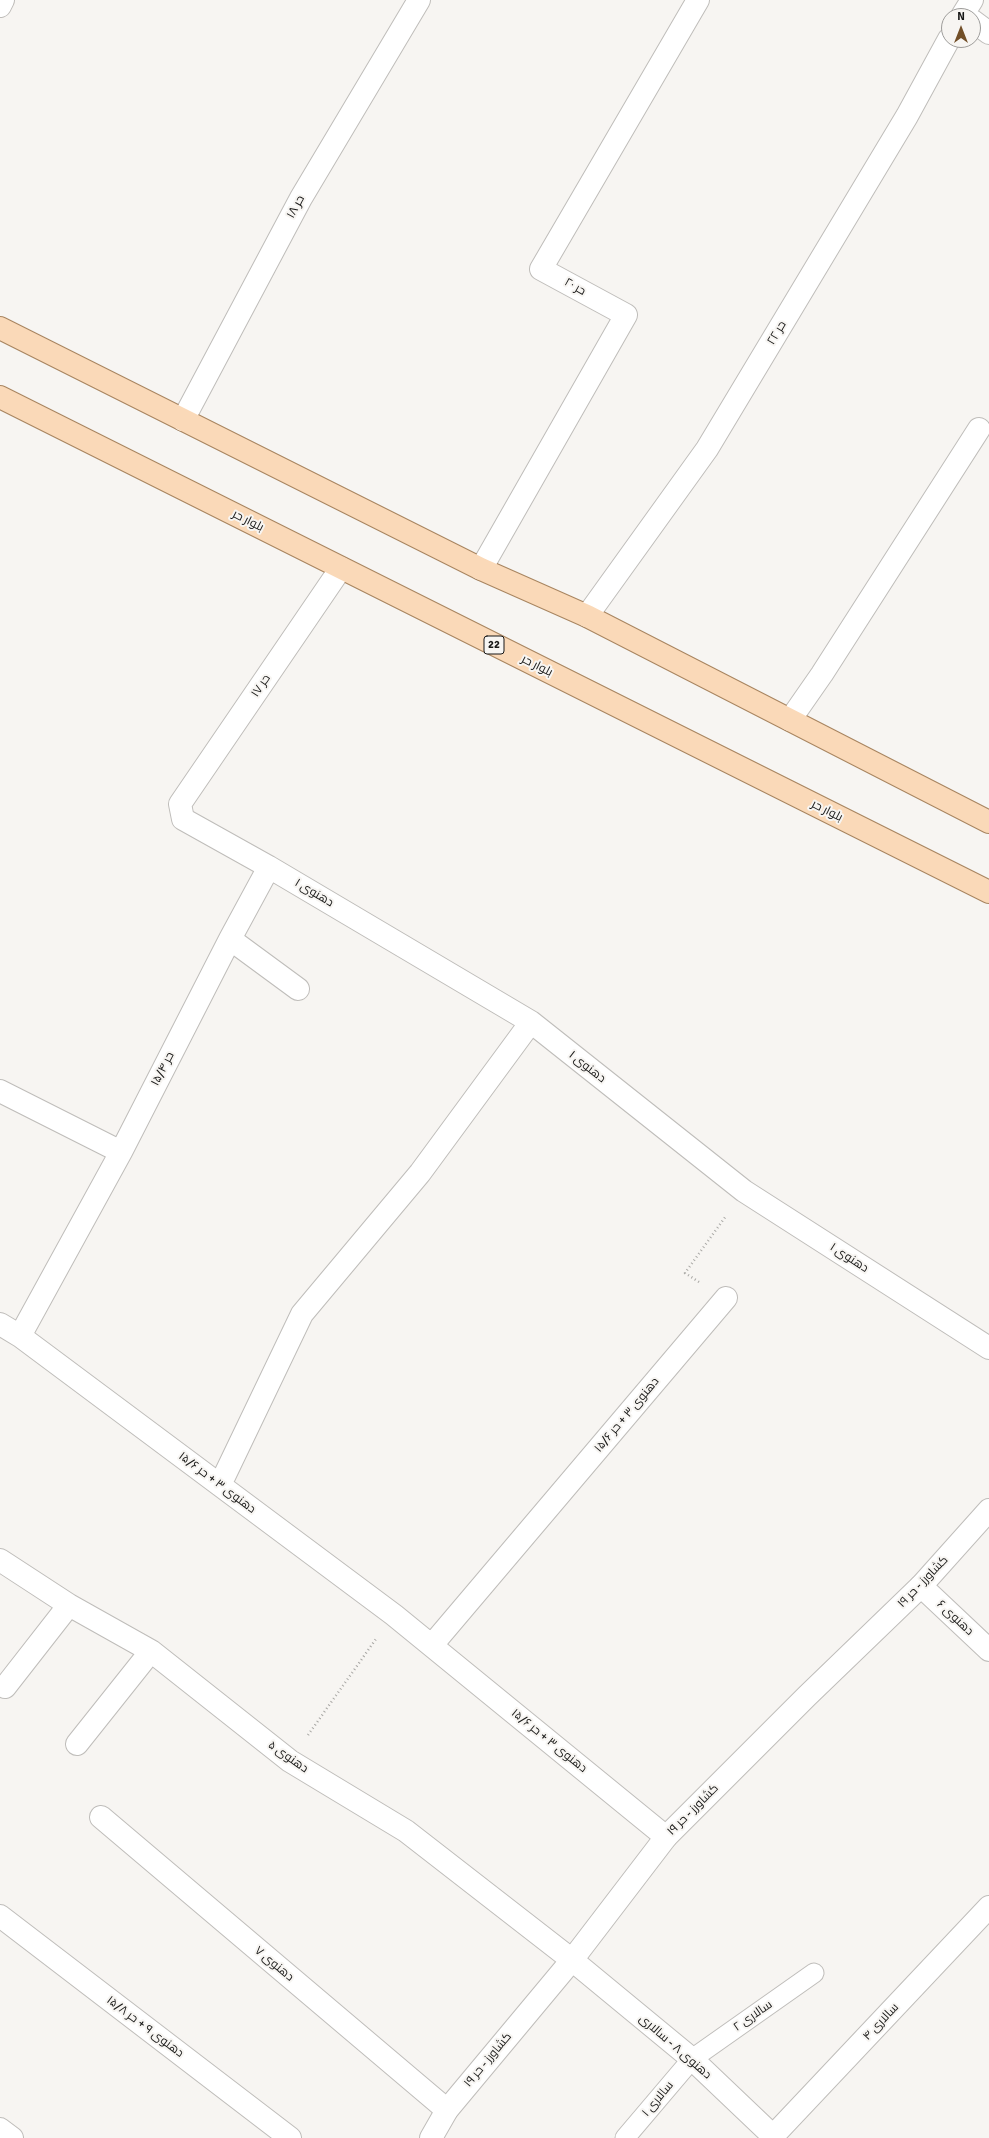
<!DOCTYPE html>
<meta charset="utf-8">
<style>
body{margin:0}
#map{position:relative;width:989px;height:2138px;overflow:hidden;background:#f7f5f2;font-family:Signika,sans-serif}
canvas{display:block}
.north{position:absolute;left:941px;top:8px;width:40px;height:40px;box-sizing:border-box;background:#f7f5f2;border:1px solid #9d9c9a;border-radius:50%;rotate:0deg;font-size:11px;font-weight:700;line-height:16px;text-align:center;color:#171716}
.north::after{content:'';display:block;margin:auto;width:14px;height:18px;background:#724f28;clip-path:polygon(50% 0,100% 100%,50% 72%,0 100%)}
</style>
<div id="map">
<canvas width="989" height="2138"></canvas>
<div class="north">N</div>
</div>
<script>
const context = document.querySelector('canvas').getContext('2d');
context.lineJoin = 'round';
function toPath(rows) {
  const path = new Path2D();
  for (const r of rows) {
    path.moveTo(r[0], r[1]);
    for (let i = 2; i < r.length; i += 2) path.lineTo(r[i], r[i + 1]);
  }
  return path;
}
function trace(path, color, width, dash) {
  context.strokeStyle = color;
  context.lineWidth = width;
  context.lineCap = dash ? 'butt' : 'round';
  context.setLineDash(dash || []);
  context.stroke(path);
}
function drawText(font, color, halo, rows, align = 'center') {
  context.font = font + ' Signika,Cairo,sans-serif';
  context.lineWidth = 4;
  context.setLineDash([]);
  context.textBaseline = 'middle';
  context.strokeStyle = halo;
  context.fillStyle = color;
  for (const [text, x, y, turn = 0] of rows) {
    context.save();
    context.translate(x, y);
    context.rotate((+turn || 0) * Math.PI / 180);
    context.textAlign = isNaN(turn) ? turn : align;
    if (halo) context.strokeText(text, 0, 0);
    context.fillText(text, 0, 0);
    context.restore();
  }
}
const path = toPath([
 [699,1282,685,1273,726,1216],
 [308,1735,376,1639]
]);
const lane = toPath([
 [625,2138,692,2059,814,1973]
]);
const street = toPath([
 [0,6,3,0],
 [962,16,972,0],
 [973,21,989,33],
 [183,420,301,198,419,0],
 [341,568,180,804,183,819,269,867,531,1022,744,1191,989,1348],
 [481,569,626,315,541,269,698,0],
 [587,616,707,449,907,116,949,39],
 [790,720,822,674,979,429],
 [230,939,298,989],
 [0,1091,121,1152,230,939,269,867],
 [0,1324,20,1336,394,1615,666,1837],
 [20,1336,121,1152],
 [220,1485,302,1314,420,1173,531,1022],
 [0,1560,69,1605,151,1651,290,1761,406,1831,572,1960,692,2059,775,2138],
 [921,1586,989,1650],
 [432,1645,726,1298],
 [5,1687,69,1605],
 [77,1744,151,1651],
 [101,1817,447,2110],
 [0,1916,290,2138],
 [0,2129,12,2138],
 [773,2136,989,1907]
]);
const secondary = toPath([
 [431,2138,447,2110,572,1960,666,1837,807,1696,921,1586,989,1510]
]);
const primary = toPath([
 [0,328,481,569,587,616,989,822],
 [0,397,989,892]
]);
const shields = [
 [494,645,20]
];
const shieldNames = [
 ["22",494,645]
];
const streetNames = [
 ["حر ۱۸",296,207,-61],
 ["حر ۲۰",575,287,29],
 ["حر ۲۲",777,333,-59],
 ["بلوار حر",248,521,27],
 ["بلوار حر",537,666,27],
 ["حر ۱۷",261,686,-56],
 ["بلوار حر",827,811,27],
 ["دهنوی ۱",314,893,31],
 ["دهنوی ۱",587,1067,38],
 ["حر ۱۵/۴",163,1069,-63],
 ["دهنوی ۱",849,1258,33],
 ["دهنوی ۳ + حر ۱۵/۶",627,1415,-50],
 ["دهنوی ۳ + حر ۱۵/۶",217,1483,37],
 ["کشاورز - حر ۱۹",923,1582,-46],
 ["دهنوی ۶",955,1618,43],
 ["دهنوی ۳ + حر ۱۵/۶",549,1741,39],
 ["دهنوی ۵",288,1757,35],
 ["کشاورز - حر ۱۹",693,1810,-45],
 ["دهنوی ۷",274,1964,40],
 ["سالاری ۲",753,2016,-35],
 ["سالاری ۴",881,2022,-47],
 ["دهنوی ۹ + حر ۱۵/۸",145,2027,37],
 ["دهنوی ۸ - سالاری",675,2047,41],
 ["کشاورز - حر ۱۹",488,2060,-50],
 ["سالاری ۱",658,2099,-50]
];
trace(lane, '#bfbdba', 21);
trace(street, '#bfbdba', 24);
trace(secondary, '#bfbdba', 24);
trace(primary, '#a88560', 24);
trace(path, '#a8a7a4', 2.5, [1, 3]);
trace(lane, '#fff', 19);
trace(street, '#fff', 22);
trace(secondary, '#fff', 22);
trace(primary, '#fad9b8', 22);
for (const [x, y, w] of shields) {
  const box = new Path2D();
  box.roundRect(x - w / 2, y - 9, w, 18, 3);
  context.fillStyle = '#f7f5f2';
  context.fill(box);
  trace(box, '#171716', 1);
}
drawText('bold 11px', '#171716', null, shieldNames);
drawText('12px', '#171716', '#f7f5f2', streetNames);
</script>
